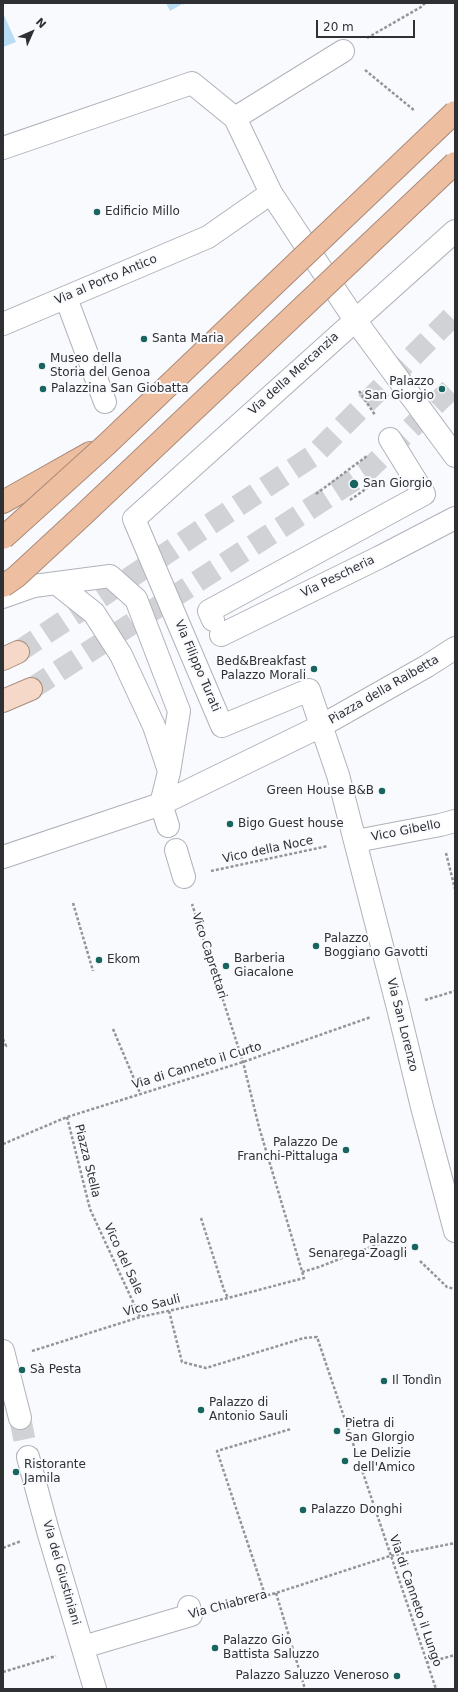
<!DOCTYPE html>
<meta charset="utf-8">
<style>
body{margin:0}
#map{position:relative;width:458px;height:1692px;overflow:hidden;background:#f9fafe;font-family:"DejaVu Sans",sans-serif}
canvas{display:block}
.frame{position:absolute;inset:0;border:4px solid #2f3033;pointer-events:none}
.north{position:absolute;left:12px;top:12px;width:40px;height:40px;-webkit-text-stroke:3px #f9fafe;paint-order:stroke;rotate:45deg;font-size:11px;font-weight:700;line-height:16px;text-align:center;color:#2f3033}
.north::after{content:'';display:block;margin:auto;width:14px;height:18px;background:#2f3033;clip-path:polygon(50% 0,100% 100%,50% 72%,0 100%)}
.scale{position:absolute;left:316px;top:20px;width:99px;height:18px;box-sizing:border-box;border:2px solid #2f3033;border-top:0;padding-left:5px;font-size:12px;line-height:14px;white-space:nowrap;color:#2f3033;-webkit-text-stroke:3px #f9fafe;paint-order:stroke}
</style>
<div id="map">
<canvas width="458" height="1692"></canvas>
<div class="frame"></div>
<div class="north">N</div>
<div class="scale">20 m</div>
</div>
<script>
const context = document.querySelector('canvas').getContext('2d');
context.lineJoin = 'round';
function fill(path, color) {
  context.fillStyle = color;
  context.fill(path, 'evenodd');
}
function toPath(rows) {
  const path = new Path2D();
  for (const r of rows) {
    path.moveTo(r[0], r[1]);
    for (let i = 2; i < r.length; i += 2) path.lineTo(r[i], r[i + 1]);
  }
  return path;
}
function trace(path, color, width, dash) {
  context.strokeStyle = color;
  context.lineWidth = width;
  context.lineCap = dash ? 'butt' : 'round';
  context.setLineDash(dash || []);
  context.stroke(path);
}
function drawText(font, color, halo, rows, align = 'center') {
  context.font = font + ' "DejaVu Sans",sans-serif';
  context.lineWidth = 4;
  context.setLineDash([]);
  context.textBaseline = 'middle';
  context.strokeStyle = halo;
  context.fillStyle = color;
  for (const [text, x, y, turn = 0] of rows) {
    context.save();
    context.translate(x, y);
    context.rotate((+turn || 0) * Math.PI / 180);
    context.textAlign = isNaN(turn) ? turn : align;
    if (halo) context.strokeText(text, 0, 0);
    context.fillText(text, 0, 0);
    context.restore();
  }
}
const water = toPath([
 [166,3,184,3,170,11],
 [3,13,16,42,3,47]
]);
const minorTunnel = toPath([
 [20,1418,28,1457]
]);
const majorTunnel = toPath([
 [18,652,314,455,455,314],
 [31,689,365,473,455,385]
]);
const path = toPath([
 [183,3,184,3],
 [367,38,421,7,425,3],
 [365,70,415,111],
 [359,391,375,415],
 [316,494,367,456],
 [350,500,380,479],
 [446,853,455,889],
 [211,871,328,846],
 [73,903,93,971],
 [425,1000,455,991],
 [113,1029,140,1093],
 [3,1039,6,1046,3,1047],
 [67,1117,90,1209,140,1317],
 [3,1144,67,1117,243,1062,371,1017],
 [201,1218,224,1290,228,1298],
 [420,1261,447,1287,455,1289],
 [302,1272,319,1267,399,1236],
 [169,1311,182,1362,206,1368,304,1338,317,1337,436,1689],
 [32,1351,140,1317,228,1298,304,1278,259,1127,243,1062,192,904],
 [346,1425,353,1424],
 [3,1548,21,1541],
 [276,1593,305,1689],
 [265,1595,217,1451,291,1429],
 [219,1608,276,1593,390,1556,455,1543],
 [426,1663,455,1655],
 [3,1672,56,1656]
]);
const minor = toPath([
 [235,118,343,51],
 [3,148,192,83,235,118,271,193,355,320,455,456],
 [455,231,134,519,222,726,309,690,338,775,398,1008,422,1107,455,1231],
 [66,298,105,402],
 [3,324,208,237,271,193],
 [56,583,94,613,121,655,154,726,168,768],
 [3,597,34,586,110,576,136,599,179,711,169,772,161,804],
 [213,620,209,611,424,494,390,439],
 [221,635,380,557,455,518],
 [161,804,168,826],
 [356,841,440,825,455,821],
 [176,850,184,877],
 [3,857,161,804,321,726,427,666,455,648],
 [3,1351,20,1418],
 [28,1457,48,1531,95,1689],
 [83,1647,191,1615,189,1607]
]);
const major = toPath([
 [3,659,18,652],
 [3,701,31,689]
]);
const highway = toPath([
 [3,502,90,453]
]);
const highwayBridge = toPath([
 [3,538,107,444,455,112],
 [3,586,16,577,83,515,455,163]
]);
const markers = [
 [97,212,4,"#186560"],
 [144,339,4,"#186560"],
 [42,366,4,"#186560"],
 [43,389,4,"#186560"],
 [442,389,4,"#186560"],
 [354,484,5,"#186560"],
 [314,669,4,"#186560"],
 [382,791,4,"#186560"],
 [230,824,4,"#186560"],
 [316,946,4,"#186560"],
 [99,960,4,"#186560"],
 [226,966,4,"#186560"],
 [346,1150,4,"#186560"],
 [415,1247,4,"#186560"],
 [22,1370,4,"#186560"],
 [384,1381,4,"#186560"],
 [201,1410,4,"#186560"],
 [337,1431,4,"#186560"],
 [345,1461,4,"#186560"],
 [16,1472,4,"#186560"],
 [303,1510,4,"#186560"],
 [215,1648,4,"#186560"],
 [397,1676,4,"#186560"]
];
const poiNames = [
 ["Edificio Millo",105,212],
 ["Santa Maria",152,339],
 ["Museo della",50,359],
 ["Storia del Genoa",50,373],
 ["Palazzo",434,382,"right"],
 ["San Giorgio",434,396,"right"],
 ["Palazzina San Giobatta",51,389],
 ["San Giorgio",363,484],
 ["Bed&Breakfast",306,662,"right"],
 ["Palazzo Morali",306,676,"right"],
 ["Green House B&B",374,791,"right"],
 ["Bigo Guest house",238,824],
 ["Palazzo",324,939],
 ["Boggiano Gavotti",324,953],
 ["Barberia",234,959],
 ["Giacalone",234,973],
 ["Ekom",107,960],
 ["Palazzo De",338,1143,"right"],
 ["Franchi-Pittaluga",338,1157,"right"],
 ["Palazzo",407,1240,"right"],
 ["Senarega-Zoagli",407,1254,"right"],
 ["Sà Pesta",30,1370],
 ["Il Tondìn",392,1381],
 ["Palazzo di",209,1403],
 ["Antonio Sauli",209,1417],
 ["Pietra di",345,1424],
 ["San GIorgio",345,1438],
 ["Le Delizie",353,1454],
 ["dell'Amico",353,1468],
 ["Ristorante",24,1465],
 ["Jamila",24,1479],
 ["Palazzo Donghi",311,1510],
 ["Palazzo Gio",223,1641],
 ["Battista Saluzzo",223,1655],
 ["Palazzo Saluzzo Veneroso",389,1676,"right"]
];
const streetNames = [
 ["Via al Porto Antico",106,280,-23],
 ["Via della Mercanzia",294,374,-42],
 ["Via Pescheria",338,577,-26],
 ["Via Filippo Turati",197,666,67],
 ["Piazza della Raibetta",384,690,-30],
 ["Vico Gibello",406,831,-11],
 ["Vico della Noce",268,850,-12],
 ["Vico Caprettari",209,956,72],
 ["Via San Lorenzo",402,1025,76],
 ["Via di Canneto il Curto",197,1066,-17],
 ["Piazza Stella",87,1161,76],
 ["Vico del Sale",123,1259,65],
 ["Vico Sauli",152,1306,-14],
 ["Via dei Giustiniani",61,1573,74],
 ["Via di Canneto il Lungo",415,1601,71],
 ["Via Chiabrera",228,1605,-15]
];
fill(water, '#b8ddf5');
trace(minorTunnel, '#d1d2d5', 22, [22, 11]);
trace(majorTunnel, '#d1d2d5', 22, [22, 11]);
trace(minor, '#b0b2ba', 24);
trace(major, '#ab8c7a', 24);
trace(highway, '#ab8c7a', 24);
trace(path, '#949598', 2.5, [3, 2]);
trace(minor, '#fff', 22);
trace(major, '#f5d8c7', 22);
trace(highway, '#eebea1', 22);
trace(highwayBridge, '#ab8c7a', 24, []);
trace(highwayBridge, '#eebea1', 22);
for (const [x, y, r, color] of markers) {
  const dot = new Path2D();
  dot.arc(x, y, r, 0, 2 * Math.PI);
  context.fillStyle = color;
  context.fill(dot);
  trace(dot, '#f9fafe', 1.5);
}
drawText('12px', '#2f3033', '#f9fafe', poiNames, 'left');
drawText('12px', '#2f3033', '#f9fafe', streetNames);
</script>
